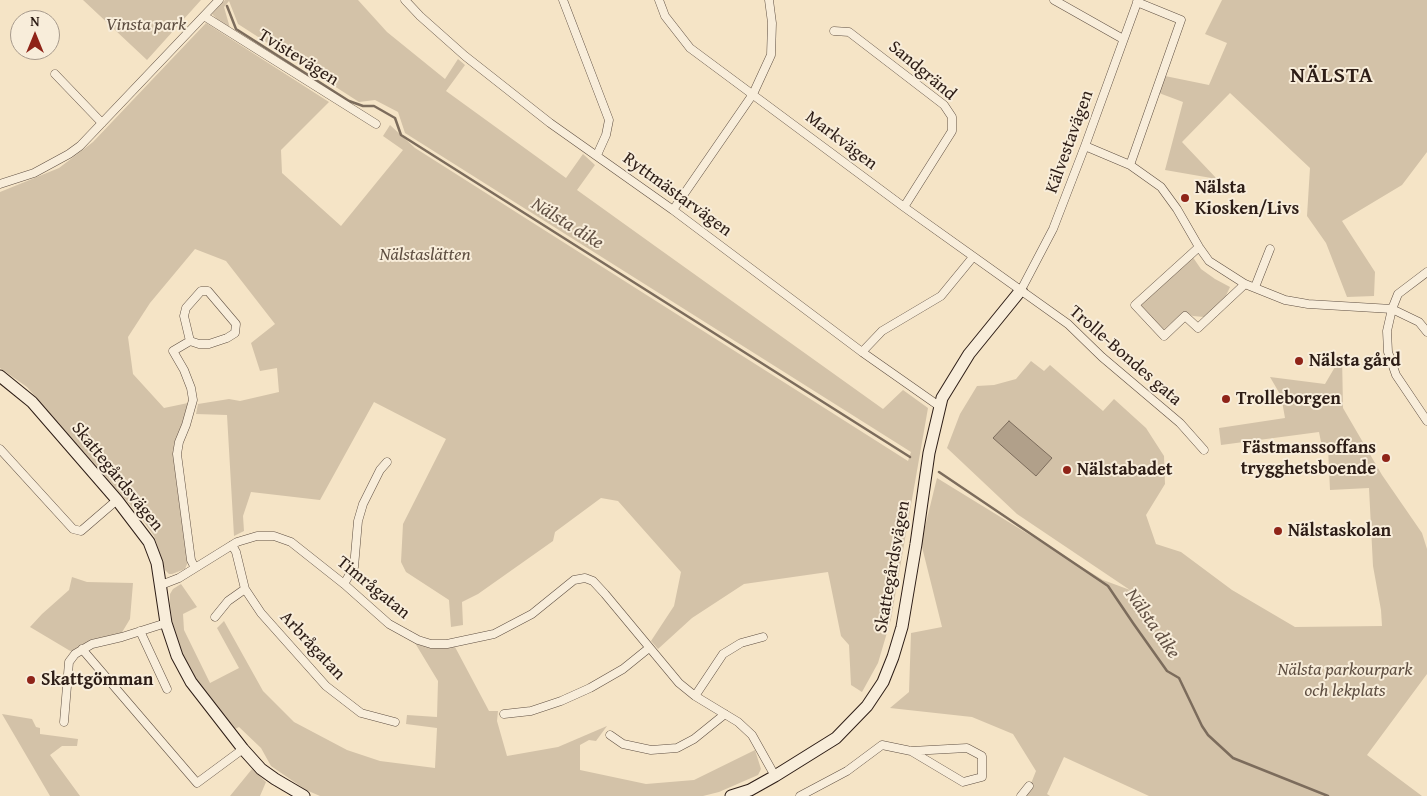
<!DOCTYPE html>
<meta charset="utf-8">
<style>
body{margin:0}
#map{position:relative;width:1427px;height:796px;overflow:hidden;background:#f5e4c6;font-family:"Gentium Book Plus",serif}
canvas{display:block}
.north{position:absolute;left:10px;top:10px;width:50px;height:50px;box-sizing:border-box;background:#f8edda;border:1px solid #a79a8c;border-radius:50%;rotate:0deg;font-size:14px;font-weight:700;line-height:20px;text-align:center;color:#2d1d16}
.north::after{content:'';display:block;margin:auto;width:18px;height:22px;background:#8f2418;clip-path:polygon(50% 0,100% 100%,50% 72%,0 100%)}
</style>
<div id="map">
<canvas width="1427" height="796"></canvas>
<div class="north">N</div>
</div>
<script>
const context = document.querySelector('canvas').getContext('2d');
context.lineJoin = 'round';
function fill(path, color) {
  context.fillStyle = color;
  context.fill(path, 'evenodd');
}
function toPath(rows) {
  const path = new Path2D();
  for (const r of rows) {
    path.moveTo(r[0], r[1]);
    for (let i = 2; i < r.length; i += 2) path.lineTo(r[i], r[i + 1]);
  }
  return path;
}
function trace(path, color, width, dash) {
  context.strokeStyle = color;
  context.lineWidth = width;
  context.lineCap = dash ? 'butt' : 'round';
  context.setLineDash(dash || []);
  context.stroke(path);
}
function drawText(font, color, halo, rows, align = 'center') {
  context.font = font + ' "Gentium Book Plus",serif';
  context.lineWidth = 4;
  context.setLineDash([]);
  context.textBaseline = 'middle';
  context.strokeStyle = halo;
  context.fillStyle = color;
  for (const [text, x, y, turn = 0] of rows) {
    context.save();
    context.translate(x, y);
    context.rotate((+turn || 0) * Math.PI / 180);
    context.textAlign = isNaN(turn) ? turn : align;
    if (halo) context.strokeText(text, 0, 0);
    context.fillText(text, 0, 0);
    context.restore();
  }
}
const green = toPath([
 [83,0,201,0,147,60],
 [225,0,358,0,387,32,445,79,458,59,465,65,446,91,566,178,583,154,595,165,577,190,655,246,883,409,903,390,928,408,891,619,878,663,862,692,851,685,849,645,841,636,828,572,744,584,692,618,658,649,651,641,674,606,681,572,618,501,601,498,555,532,553,541,478,594,462,602,463,625,451,627,449,600,406,572,401,562,403,524,446,439,374,402,320,500,251,492,243,516,244,531,234,536,227,415,196,414,198,404,229,399,240,401,279,392,277,368,260,371,251,343,275,324,226,261,195,249,150,303,128,337,133,374,164,408,188,403,187,411,173,452,188,562,185,569,172,574,169,574,165,570,154,536,139,515,27,387,0,368,0,192,59,168,93,142,206,23,329,102,281,150,282,173,341,226,403,150,383,136,390,125,415,148,908,461,911,452,405,133,398,112,375,100,359,102,238,24,229,1,224,7,230,28,217,19,212,14],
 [1222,0,1427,0,1427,152,1402,185,1342,221,1375,272,1374,296,1347,297,1326,243,1307,216,1310,168,1230,93,1182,142,1217,179,1165,170,1183,102,1159,93,1165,76,1209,85,1227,43,1205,34],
 [1192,256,1201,269,1215,279,1230,287,1224,300,1212,312,1204,317,1193,316,1184,312,1163,330,1139,305],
 [1342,355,1343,408,1382,475,1422,533,1427,549,1427,674,1367,755,1422,796,1149,796,1064,757,1047,794,1050,796,1026,796,1036,771,1013,734,972,717,890,708,909,692,911,633,942,627,921,543,937,478,1103,580,1130,590,1017,514,947,448,960,414,977,386,994,385,1016,379,1031,361,1044,371,1050,365,1103,411,1114,399,1146,428,1164,456,1165,484,1146,515,1156,544,1181,552,1232,590,1295,627,1382,626,1381,610,1373,566,1369,488,1330,490,1328,447,1322,447,1319,432,1221,445,1219,428,1285,418,1282,401,1284,401,1270,377,1325,384],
 [72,577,87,582,133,583,130,619,121,634,92,642,72,652,30,627,42,614,69,590],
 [181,584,197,607,183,614,184,630,210,683,239,668,217,628,224,621,263,691,294,722,347,750,380,761,435,768,437,728,406,724,407,715,437,717,438,681,415,643,436,648,455,647,489,711,498,711,497,721,507,756,558,747,607,726,596,741,589,740,580,745,580,770,646,784,694,780,755,750,761,769,758,775,719,792,703,796,320,796,306,790,271,766,261,748,239,727,235,729,195,679,183,656,174,634,170,604,170,594,173,589],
 [2,714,32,719,36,727,40,728,40,734,78,739,77,746,62,746,50,755,80,796,50,796],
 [252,769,266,782,260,796,230,796]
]);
const water = toPath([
 [1009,421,1052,458,1036,476,993,438,1009,421]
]);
const stream = toPath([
 [227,6,236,29,349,101,363,106,374,106,395,118,401,135,910,457],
 [939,472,1108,586,1133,623,1167,671,1179,678,1202,726,1208,735,1233,758,1328,796]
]);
const street = toPath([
 [405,0,420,16,465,56,550,123,673,210,862,352,939,406],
 [563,0,609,120,606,135,597,155],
 [659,0,665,16,690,48,904,207,1068,324,1102,357,1180,423,1204,450],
 [1054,0,1123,39],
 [204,16,376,124],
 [834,31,849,32,944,105,952,117,952,131,904,207],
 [55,74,102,123],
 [1085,146,1130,165,1161,187,1177,209,1199,247,1209,261,1245,284,1285,300,1308,304,1392,309,1419,322,1427,332],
 [1130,165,1181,20,1137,2],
 [0,184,34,173,69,154,80,146,219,0],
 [673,210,753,94,771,55,772,23,769,0],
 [1199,247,1135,305,1164,336,1185,316,1198,328,1245,284],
 [1427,272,1398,294,1392,309,1387,331,1388,352,1396,375,1427,421],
 [1255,287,1270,249],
 [1021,290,1053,229,1085,146,1138,0],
 [190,341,184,316,186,308,201,291,208,291,236,324,235,333,227,338,209,344,199,344,190,341,173,351,184,370,191,388,193,400,186,425,179,442,177,454,191,560,195,568],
 [862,352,882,331,941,296,973,257],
 [0,449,73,529,81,531,117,500],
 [232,545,236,552,245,589,261,613,326,686,361,713,395,722],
 [344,584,354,567,358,521,363,504,380,470,387,462],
 [161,585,179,578,237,542,257,536,274,536,291,542,344,584,389,624,418,640,431,644,447,644,494,634,532,614,574,580,585,578,593,581,605,594,679,683,695,696,738,722,752,735,775,776],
 [215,617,228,601,245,589],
 [140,631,167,689],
 [82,649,197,783,243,749],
 [695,696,723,654,741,643,763,637],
 [504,714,531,711,561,701,590,688,623,669,649,648],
 [64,722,69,662,75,654,92,644,122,637,166,623],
 [610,735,623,744,651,750,677,748,694,739,725,714],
 [800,796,847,771,882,745,911,751,967,748,982,756,982,777,963,782,911,751],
 [1021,796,1029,786]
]);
const secondary = toPath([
 [0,376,32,402,117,500,149,542,157,563,166,623,177,656,191,682,243,749,261,769,275,779,304,796],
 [731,796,750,790,775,776,836,738,867,706,883,682,893,657,902,627,916,544,929,453,942,398,969,354,1021,290]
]);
const markers = [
 [1185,198,5,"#8f2418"],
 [1299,361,5,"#8f2418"],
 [1226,399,5,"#8f2418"],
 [1386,458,5,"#8f2418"],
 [1067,470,5,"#8f2418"],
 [1278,531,5,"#8f2418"],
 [31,680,5,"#8f2418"]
];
const parkNames = [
 ["Vinsta park",146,25],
 ["Nälstaslätten",425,255],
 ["Nälsta parkourpark",1345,670],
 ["och lekplats",1345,691]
];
const streetNames = [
 ["Tvistevägen",298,58,32],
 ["Sandgränd",922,71,40],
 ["Markvägen",841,141,37],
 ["Kälvestavägen",1070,142,-70],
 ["Ryttmästarvägen",677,195,36],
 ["Trolle-Bondes gata",1125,356,41],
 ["Skattegårdsvägen",117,477,51],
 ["Skattegårdsvägen",893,567,-80],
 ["Timrågatan",373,588,39],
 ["Arbrågatan",312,646,47]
];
const poiNames = [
 ["Nälsta",1195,188],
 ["Kiosken/Livs",1195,209],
 ["Nälsta gård",1309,361],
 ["Trolleborgen",1236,399],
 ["Fästmanssoffans",1376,448,"right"],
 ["trygghetsboende",1376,469,"right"],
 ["Nälstabadet",1077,470],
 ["Nälstaskolan",1288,531],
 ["Skattgömman",41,680]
];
const waterNames = [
 ["Nälsta dike",567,224,32],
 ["Nälsta dike",1152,624,55]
];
const districtNames = [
 ["NÄLSTA",1332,76]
];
fill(green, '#d3c2a8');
fill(water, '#b1a08a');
trace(water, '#7c6c5c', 1);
trace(stream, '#7c6c5c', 2.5);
trace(street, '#5f4f42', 9);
trace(secondary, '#2d1d16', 13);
trace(street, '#f8edda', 8);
trace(secondary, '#f8edda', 11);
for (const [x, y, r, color] of markers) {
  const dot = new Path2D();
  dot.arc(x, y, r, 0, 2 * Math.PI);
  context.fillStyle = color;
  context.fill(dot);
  trace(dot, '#f8edda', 2);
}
drawText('italic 18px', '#5f4f42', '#f8edda', parkNames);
drawText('18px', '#2d1d16', '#f8edda', streetNames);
drawText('bold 18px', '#2d1d16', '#f8edda', poiNames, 'left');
drawText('italic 19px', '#625144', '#f8edda', waterNames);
context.letterSpacing = '1px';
drawText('bold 22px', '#2d1d16', '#f8edda', districtNames);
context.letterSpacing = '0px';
</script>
